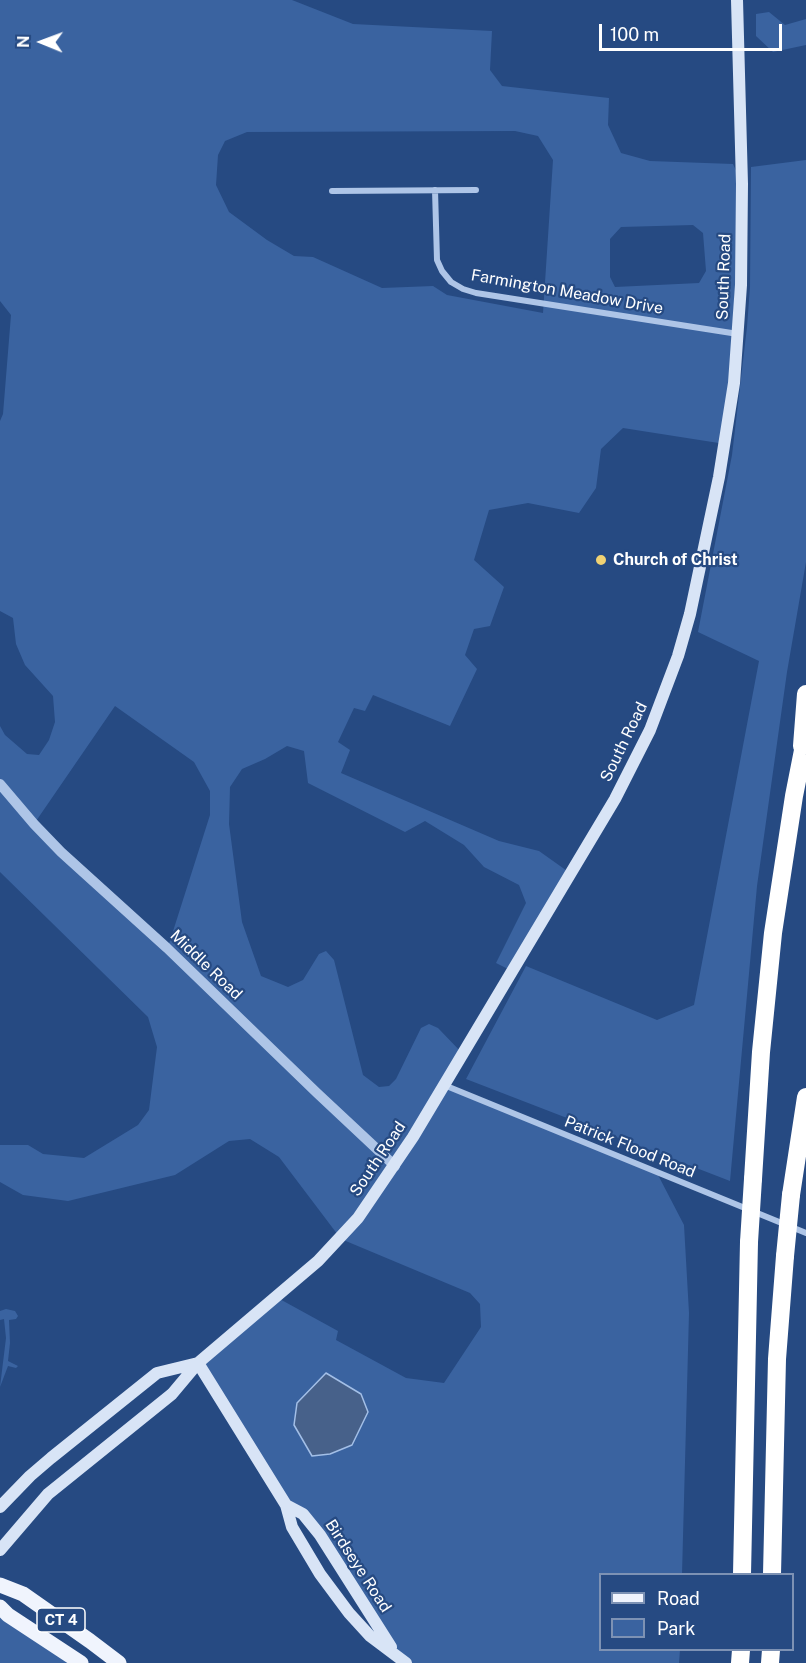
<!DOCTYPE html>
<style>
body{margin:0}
#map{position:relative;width:806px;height:1663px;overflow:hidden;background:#264a82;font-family:"Public Sans",sans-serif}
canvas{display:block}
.legend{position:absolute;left:599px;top:1573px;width:195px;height:78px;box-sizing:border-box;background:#264a82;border:2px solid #7d92b4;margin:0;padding:8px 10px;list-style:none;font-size:18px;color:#fff}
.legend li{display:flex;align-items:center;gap:12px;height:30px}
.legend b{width:30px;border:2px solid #7d92b4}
.north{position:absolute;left:12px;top:12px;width:60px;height:60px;-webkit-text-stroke:4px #264a82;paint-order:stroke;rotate:271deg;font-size:16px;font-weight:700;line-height:24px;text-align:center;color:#fff}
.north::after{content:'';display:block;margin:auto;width:21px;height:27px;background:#fff;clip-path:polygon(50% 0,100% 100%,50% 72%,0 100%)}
.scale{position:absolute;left:599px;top:24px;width:183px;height:27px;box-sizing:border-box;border:3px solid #fff;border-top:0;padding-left:8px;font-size:18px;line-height:21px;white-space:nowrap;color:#fff;-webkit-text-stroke:4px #264a82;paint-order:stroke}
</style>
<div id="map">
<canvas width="806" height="1663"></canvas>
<ul class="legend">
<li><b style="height:8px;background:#f0f4fd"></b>Road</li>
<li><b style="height:16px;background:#3a63a0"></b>Park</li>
</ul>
<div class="north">N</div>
<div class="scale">100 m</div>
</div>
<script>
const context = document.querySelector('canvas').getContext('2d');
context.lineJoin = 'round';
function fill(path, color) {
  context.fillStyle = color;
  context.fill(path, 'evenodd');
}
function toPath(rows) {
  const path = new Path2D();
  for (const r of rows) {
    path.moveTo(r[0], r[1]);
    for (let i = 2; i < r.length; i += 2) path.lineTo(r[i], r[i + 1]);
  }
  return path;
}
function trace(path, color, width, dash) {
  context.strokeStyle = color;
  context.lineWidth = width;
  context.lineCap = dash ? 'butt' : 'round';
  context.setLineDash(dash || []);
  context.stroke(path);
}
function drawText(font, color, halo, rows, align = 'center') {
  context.font = font + ' "Public Sans",sans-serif';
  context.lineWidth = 4.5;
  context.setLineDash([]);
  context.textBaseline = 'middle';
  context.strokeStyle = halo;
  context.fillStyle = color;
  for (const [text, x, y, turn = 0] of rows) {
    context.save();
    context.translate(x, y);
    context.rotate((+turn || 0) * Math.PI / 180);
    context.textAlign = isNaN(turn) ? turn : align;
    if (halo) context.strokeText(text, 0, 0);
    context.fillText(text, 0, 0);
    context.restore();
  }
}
const green = toPath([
 [0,0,292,0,353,24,492,31,490,70,502,86,609,98,608,125,621,153,650,161,733,164,742,184,725,444,623,428,601,449,596,488,579,513,528,503,489,510,474,560,504,587,490,626,474,629,465,655,477,669,450,726,373,695,365,711,354,708,338,742,350,750,341,773,499,841,539,851,570,873,512,971,496,963,526,903,519,885,484,867,464,845,425,821,405,832,308,783,304,751,287,746,265,759,242,769,230,787,229,824,242,922,261,976,288,987,303,980,319,954,326,951,334,960,363,1075,379,1087,389,1086,396,1079,421,1028,429,1024,438,1028,463,1054,445,1084,657,1173,684,1225,689,1313,682,1574,600,1574,600,1650,680,1650,679,1663,406,1663,320,1535,286,1505,198,1363,276,1297,338,1331,336,1340,406,1378,444,1383,481,1327,480,1304,470,1293,341,1239,279,1157,250,1139,229,1141,175,1175,68,1201,23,1195,0,1182,0,1145,28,1145,43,1154,84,1158,138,1125,149,1110,157,1047,148,1017,0,872,0,726,5,735,27,754,39,755,49,740,55,722,53,696,25,665,16,644,13,618,0,611,0,421,3,414,11,315,0,301],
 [515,131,538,136,553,160,543,313,447,295,433,286,382,288,313,257,294,256,267,240,229,212,216,185,218,155,225,141,247,132],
 [693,225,703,233,706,271,699,283,615,287,610,277,610,239,621,227],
 [115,706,194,762,210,791,210,815,168,947,34,824],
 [769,12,785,25,806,19,806,45,773,52,756,36,756,14],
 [806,160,806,562,787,672,757,886,730,1181,466,1079,526,966,657,1020,694,1005,759,661,698,632,732,455,747,327,750,287,751,167],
 [6,1309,15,1311,18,1316,16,1319,9,1320,10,1343,8,1361,18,1366,16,1368,8,1366,0,1387,6,1338,4,1319,0,1320,0,1311],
 [0,1607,81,1663,0,1663]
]);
const water = toPath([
 [326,1373,361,1394,368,1412,352,1445,330,1454,312,1456,294,1425,297,1403,326,1373]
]);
const minor = toPath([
 [435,190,437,260,442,271,451,282,463,289,476,293,738,334],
 [332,191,476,190],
 [444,1085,806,1233]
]);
const tertiary = toPath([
 [0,784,34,824,61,852,167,948,317,1093,395,1166]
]);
const secondary = toPath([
 [198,1363,286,1505,292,1527,320,1574,349,1613,370,1636,406,1663],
 [286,1505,303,1514,320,1535,391,1647],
 [0,1507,30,1476,51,1458,157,1373,198,1363],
 [0,1550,48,1494,172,1394,198,1363,318,1261,358,1218,413,1137,615,799,650,730,678,656,690,614,719,477,734,383,741,285,742,184,737,0]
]);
const primary = toPath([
 [0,1585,23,1594,90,1641,119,1663],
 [0,1607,8,1615,81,1663]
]);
const motorway = toPath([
 [802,746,806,694],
 [753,1179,761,1052,773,933,794,796,806,735],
 [791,1195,806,1097],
 [742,1574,749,1242],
 [772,1574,777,1359,785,1256],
 [740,1663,741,1650],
 [770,1663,771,1650]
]);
const motorwayBridge = toPath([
 [749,1242,753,1179],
 [785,1256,791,1195]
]);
const markers = [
 [601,560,6,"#f0d273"]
];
const shields = [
 [61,1620,48]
];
const shieldNames = [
 ["CT 4",61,1620]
];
const streetNames = [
 ["South Road",724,277,-88],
 ["Farmington Meadow Drive",567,292,10],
 ["South Road",624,742,-64],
 ["Middle Road",206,965,44],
 ["Patrick Flood Road",630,1147,22],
 ["South Road",378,1159,-56],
 ["Birdseye Road",358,1566,57]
];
const poiNames = [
 ["Church of Christ",613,560]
];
fill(green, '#3a63a0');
fill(water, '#47618a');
trace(water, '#a3bfe7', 1.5);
trace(minor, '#aec5e7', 6);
trace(tertiary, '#aec5e7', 10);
trace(secondary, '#d8e4f6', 12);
trace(primary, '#f0f4fd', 15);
trace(motorway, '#fff', 18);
trace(motorwayBridge, '#fff', 18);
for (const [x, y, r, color] of markers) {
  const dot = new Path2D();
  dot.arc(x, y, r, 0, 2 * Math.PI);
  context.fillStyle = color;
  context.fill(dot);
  trace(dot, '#264a82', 2);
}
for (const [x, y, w] of shields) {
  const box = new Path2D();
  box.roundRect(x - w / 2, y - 12, w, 24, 4.5);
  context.fillStyle = '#264a82';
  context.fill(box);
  trace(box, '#fff', 1.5);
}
drawText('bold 15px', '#fff', null, shieldNames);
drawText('16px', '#fff', '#264a82', streetNames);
drawText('bold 16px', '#fff', '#264a82', poiNames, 'left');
</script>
